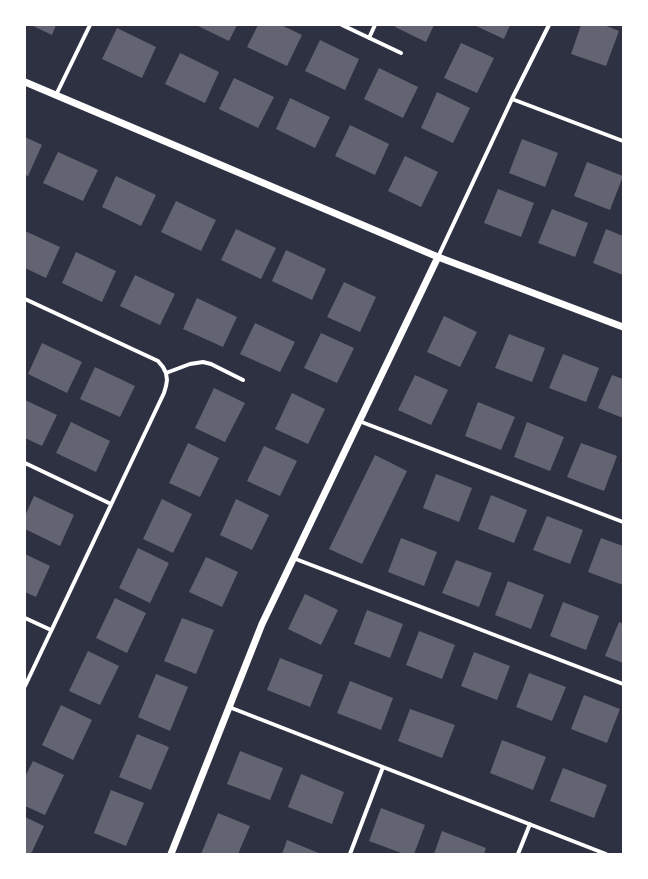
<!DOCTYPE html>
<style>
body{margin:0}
#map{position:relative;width:648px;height:879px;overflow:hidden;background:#2d3142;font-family:Karla,sans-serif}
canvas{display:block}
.frame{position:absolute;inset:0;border:26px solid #fff;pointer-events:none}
</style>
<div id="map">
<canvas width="648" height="879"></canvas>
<div class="frame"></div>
</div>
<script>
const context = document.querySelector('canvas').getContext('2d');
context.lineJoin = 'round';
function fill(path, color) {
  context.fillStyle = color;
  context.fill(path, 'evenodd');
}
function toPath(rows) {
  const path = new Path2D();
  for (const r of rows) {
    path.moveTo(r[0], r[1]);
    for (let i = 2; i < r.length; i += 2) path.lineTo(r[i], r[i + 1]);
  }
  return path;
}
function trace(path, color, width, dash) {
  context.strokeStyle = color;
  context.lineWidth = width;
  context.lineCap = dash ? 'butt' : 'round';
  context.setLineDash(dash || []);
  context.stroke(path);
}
const building = toPath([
 [31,25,56,25,52,35],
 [196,25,237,25,229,41],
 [258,25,281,25,302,35,287,66,247,47],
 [396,25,434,25,426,42,395,27],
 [474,25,510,25,504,39],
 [581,25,604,25,619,31,606,66,571,54],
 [117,28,156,47,142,78,102,59],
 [320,40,359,59,345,90,305,71],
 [461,43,494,58,477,93,444,78],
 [180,53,219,72,205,103,165,84],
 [379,68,418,87,403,118,364,99],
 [234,78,274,97,258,128,219,109],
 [437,92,470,108,453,143,421,128],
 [290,98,330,117,315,148,276,129],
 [350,125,389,144,375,175,335,156],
 [25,137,42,145,28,176,25,175],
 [522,139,558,153,545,187,509,173],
 [58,152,98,170,83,201,43,183],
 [405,156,438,172,421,207,388,191],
 [587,162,623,176,610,210,574,196],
 [116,176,156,195,141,226,102,207],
 [498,189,534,203,521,237,484,223],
 [176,201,216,220,201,251,161,232],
 [552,209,588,223,575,257,538,243],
 [236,229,276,248,261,279,221,260],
 [606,229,623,236,623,275,593,263],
 [25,231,60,247,46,278,25,268],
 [286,250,326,269,312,300,272,281],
 [76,252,116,271,102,302,62,283],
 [135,275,175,294,160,325,120,306],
 [344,282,376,297,360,332,327,317],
 [197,298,237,317,223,347,183,329],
 [444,316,477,332,460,367,427,352],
 [255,323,295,342,280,372,240,354],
 [321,333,354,348,337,383,304,368],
 [509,334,545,348,532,382,495,368],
 [42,343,82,362,67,393,28,374],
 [563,354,599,368,586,402,549,388],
 [95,367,135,386,120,417,80,399],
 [415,375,448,390,431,425,398,410],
 [612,375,623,379,623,418,598,408],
 [214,388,245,403,225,442,195,428],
 [292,393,325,409,308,444,275,429],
 [25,400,57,415,42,446,25,438],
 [478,402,515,417,501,450,465,436],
 [71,422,110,441,96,472,56,453],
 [527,422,564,437,550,471,514,457],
 [188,443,219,458,200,497,169,483],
 [581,443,617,456,604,491,567,477],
 [264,446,297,461,280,496,247,481],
 [375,455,407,471,362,564,329,549],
 [436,474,472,488,459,522,423,508],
 [491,495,527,510,514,543,478,529],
 [34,496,74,515,60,546,25,529,25,516],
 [162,499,192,514,173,553,143,539],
 [236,499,269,515,252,550,220,535],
 [547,516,583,530,570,564,533,550],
 [401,538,437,552,424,586,388,572],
 [601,538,623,546,623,585,588,572],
 [138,548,169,563,150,603,119,588],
 [25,554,50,566,36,597,25,592],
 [206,557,238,572,222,607,189,592],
 [456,560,492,573,479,607,442,593],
 [508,581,544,595,531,629,495,615],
 [305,594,338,610,321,645,288,629],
 [115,598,146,613,127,653,96,638],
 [563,602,599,616,586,650,550,636],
 [367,610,403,624,390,658,354,644],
 [182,618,214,630,196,674,164,661],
 [619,622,623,624,623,663,605,656],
 [419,631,455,645,442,679,406,665],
 [88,651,119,666,100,705,69,691],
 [474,652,510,666,497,700,461,686],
 [280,658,323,675,310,707,267,690],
 [529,673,566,687,552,721,516,707],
 [156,674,188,687,170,731,138,717],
 [350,681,393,698,381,730,337,713],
 [584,695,620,709,607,743,571,729],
 [61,705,92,720,73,760,42,745],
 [410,709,455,725,442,758,398,741],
 [137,734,169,747,151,790,119,777],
 [502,740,546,757,533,790,490,773],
 [240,751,283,768,270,800,227,784],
 [33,761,64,775,45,815,25,806,25,777],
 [563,768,607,785,594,818,550,801],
 [301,774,344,792,332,824,288,807],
 [111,790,144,803,126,846,94,833],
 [381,808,425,825,414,854,404,854,369,841],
 [218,813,250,826,238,854,201,854],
 [25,817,44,826,31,854,25,854],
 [442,831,486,848,484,854,434,854],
 [287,840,321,854,282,854]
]);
const minor = toPath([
 [342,25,401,53],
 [369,38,375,25],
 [56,95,90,25],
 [512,99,623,141],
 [438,257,512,99,549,25],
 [25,299,158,361,163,367,166,373,167,380,166,386,164,393,25,686],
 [166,373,190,364,203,362,211,364,243,380],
 [359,421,623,522],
 [25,463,111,504],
 [293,558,623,684],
 [25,618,51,630],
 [229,707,606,854],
 [350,854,383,767],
 [518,854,530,824]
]);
const tertiary = toPath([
 [25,82,438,257,623,327],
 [171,854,262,624,438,257]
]);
fill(building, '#626471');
trace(minor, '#fff', 4);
trace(tertiary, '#fff', 7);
</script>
